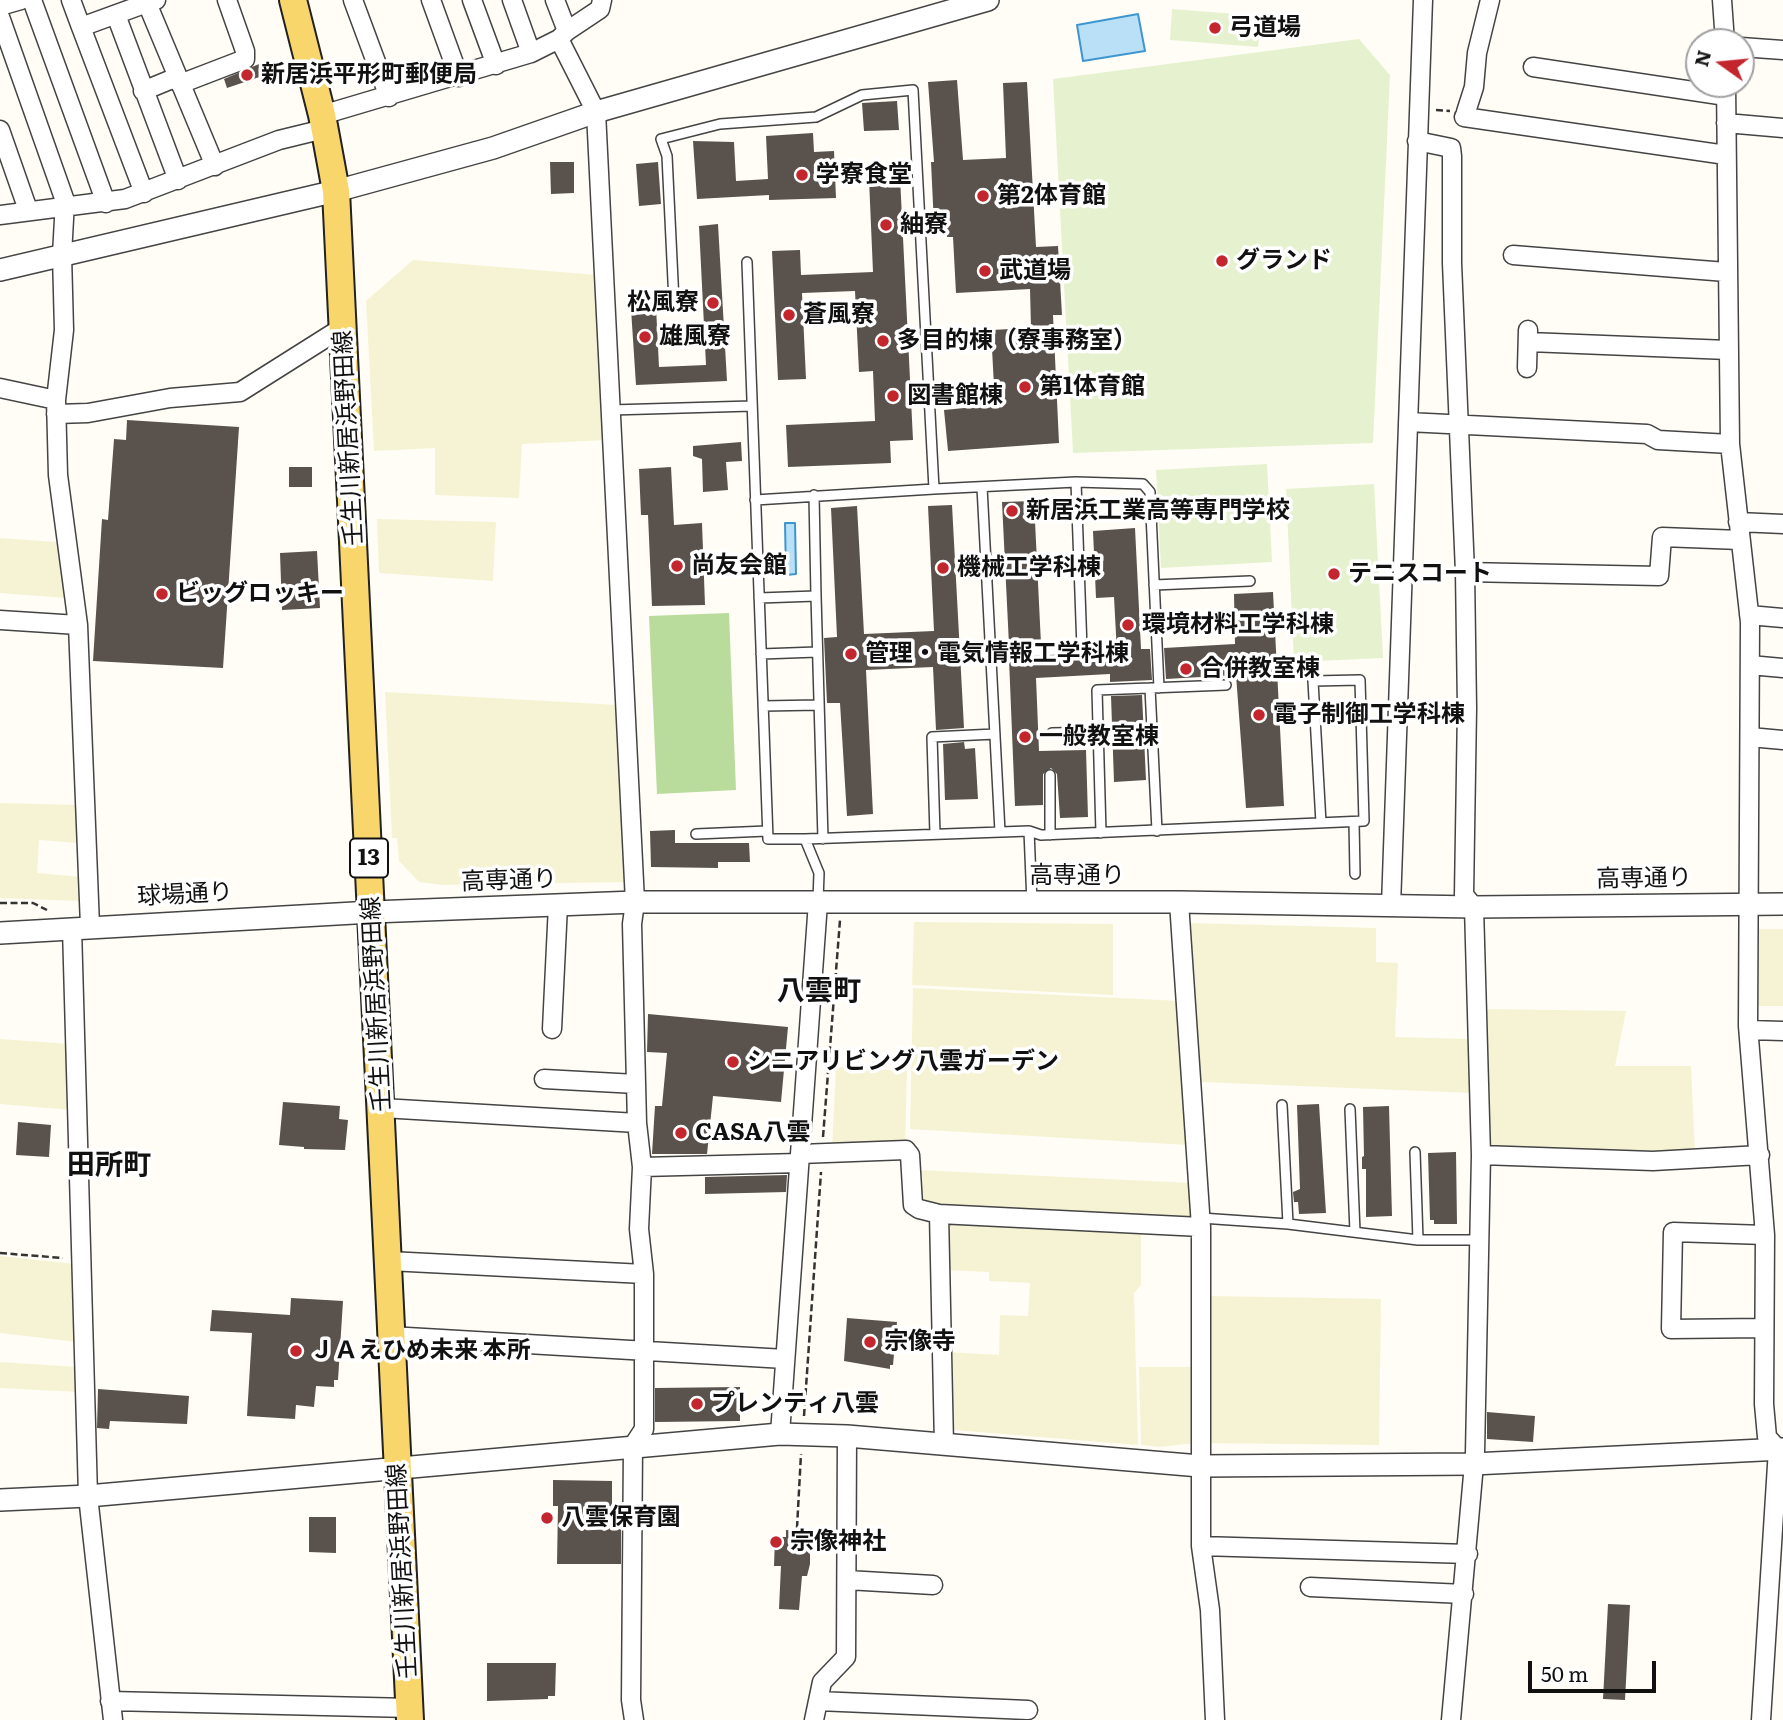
<!DOCTYPE html>
<meta charset="utf-8">
<style>
body{margin:0}
#map{position:relative;width:1783px;height:1720px;overflow:hidden;background:#fffdf5;font-family:Literata,serif}
canvas{display:block}
.north{position:absolute;left:1685px;top:28px;width:70px;height:70px;box-sizing:border-box;background:#fff;border:2px solid #a0a0a0;border-radius:50%;rotate:285deg;font-size:19px;font-weight:700;line-height:28px;text-align:center;color:#111}
.north::after{content:'';display:block;margin:auto;width:24px;height:32px;background:#c4262e;clip-path:polygon(50% 0,100% 100%,50% 72%,0 100%)}
.scale{position:absolute;left:1528px;top:1661px;width:128px;height:32px;box-sizing:border-box;border:4px solid #111;border-top:0;padding-left:9px;font-size:21px;line-height:24px;white-space:nowrap;color:#111;-webkit-text-stroke:5px #fff;paint-order:stroke}
</style>
<div id="map">
<canvas width="1783" height="1720"></canvas>
<div class="north">N</div>
<div class="scale">50 m</div>
</div>
<script>
const context = document.querySelector('canvas').getContext('2d');
context.lineJoin = 'round';
function fill(path, color) {
  context.fillStyle = color;
  context.fill(path, 'evenodd');
}
function toPath(rows) {
  const path = new Path2D();
  for (const r of rows) {
    path.moveTo(r[0], r[1]);
    for (let i = 2; i < r.length; i += 2) path.lineTo(r[i], r[i + 1]);
  }
  return path;
}
function trace(path, color, width, dash) {
  context.strokeStyle = color;
  context.lineWidth = width;
  context.lineCap = dash ? 'butt' : 'round';
  context.setLineDash(dash || []);
  context.stroke(path);
}
function drawText(font, color, halo, rows, align = 'center') {
  context.font = font + ' Literata,"Noto Sans JP",serif';
  context.lineWidth = 7;
  context.setLineDash([]);
  context.textBaseline = 'middle';
  context.strokeStyle = halo;
  context.fillStyle = color;
  for (const [text, x, y, turn = 0] of rows) {
    context.save();
    context.translate(x, y);
    context.rotate((+turn || 0) * Math.PI / 180);
    context.textAlign = isNaN(turn) ? turn : align;
    if (halo) context.strokeText(text, 0, 0);
    context.fillText(text, 0, 0);
    context.restore();
  }
}
const farmland = toPath([
 [413,260,597,275,606,440,522,444,519,498,435,495,435,448,374,451,366,301],
 [377,519,496,522,493,581,379,573],
 [0,538,56,542,65,598,0,593],
 [385,692,618,705,628,882,442,885,419,882,399,861,397,838,392,838],
 [0,803,78,805,78,843,39,840,37,873,82,877,81,901,0,898],
 [914,922,1113,924,1113,995,912,985],
 [1190,923,1376,928,1376,962,1398,963,1395,1037,1469,1039,1473,1093,1201,1082],
 [1758,929,1783,929,1783,1006,1758,1006],
 [913,988,1181,1001,1188,1145,910,1129],
 [1482,1009,1626,1011,1615,1066,1691,1066,1695,1153,1487,1149],
 [0,1039,69,1044,71,1110,0,1104],
 [836,1067,907,1071,905,1142,832,1147],
 [918,1170,1190,1183,1192,1220,923,1205],
 [944,1222,1141,1232,1141,1285,1134,1293,1138,1445,954,1430,949,1426,948,1352,999,1355,1000,1315,1028,1316,1030,1283,989,1281,989,1272,945,1270],
 [0,1256,75,1264,77,1342,0,1333],
 [1210,1296,1381,1299,1379,1445,1207,1443],
 [0,1362,77,1367,78,1392,0,1388],
 [1139,1367,1195,1367,1195,1443,1159,1447,1141,1445]
]);
const forest = toPath([
 [729,613,736,790,657,794,649,616]
]);
const pitch = toPath([
 [1172,9,1261,16,1258,47,1170,40],
 [1359,39,1390,75,1373,443,1073,453,1053,79],
 [1267,464,1272,562,1161,568,1156,470],
 [1374,484,1383,658,1294,662,1286,489]
]);
const water = toPath([
 [1138,14,1145,51,1083,61,1077,25,1138,14],
 [785,523,795,523,796,574,786,575,785,523]
]);
const building = toPath([
 [266,61,271,73,227,88,224,79],
 [957,80,963,160,1006,158,1003,83,1027,82,1036,247,1058,246,1062,315,1053,315,1059,443,948,451,944,410,995,405,991,330,1031,328,1030,289,956,293,953,237,947,237,946,225,934,225,931,162,934,162,928,82],
 [897,101,899,130,864,131,862,103],
 [813,133,814,152,834,151,836,198,769,200,769,195,697,199,693,141,734,142,736,181,768,179,766,136],
 [550,162,574,162,574,193,551,194],
 [658,162,661,204,639,206,636,164],
 [900,177,913,440,890,441,891,463,788,467,786,425,875,421,873,371,859,372,855,291,802,293,806,379,778,380,772,251,800,250,801,275,873,272,869,179],
 [718,224,727,381,636,385,631,309,656,307,659,367,706,365,699,226],
 [127,420,239,427,223,668,93,661,102,519,108,520,114,439,126,440],
 [741,442,742,461,726,462,728,490,703,492,702,459,693,456,693,446],
 [289,467,312,467,312,487,289,487],
 [671,467,674,525,702,523,705,605,652,606,648,515,641,515,639,469],
 [1034,501,1041,644,1009,645,1002,502],
 [952,505,964,728,936,730,933,667,866,670,873,814,847,816,840,703,827,703,824,638,837,637,831,508,857,506,864,634,934,631,928,506],
 [1135,528,1141,649,1150,649,1152,680,1110,682,1110,674,1036,678,1039,751,1086,750,1088,817,1060,818,1057,774,1051,768,1043,774,1043,805,1015,806,1009,659,1117,653,1114,597,1096,598,1093,531],
 [317,551,320,608,282,610,280,553],
 [1273,592,1284,806,1246,808,1236,675,1166,679,1164,648,1235,644,1234,594],
 [1142,695,1146,780,1114,782,1111,696],
 [964,742,965,749,975,748,978,799,945,800,943,744],
 [675,830,675,843,749,843,750,862,718,862,718,868,651,867,650,831],
 [648,1014,788,1027,781,1102,713,1096,707,1154,652,1154,655,1106,662,1106,667,1053,647,1052],
 [283,1102,340,1106,339,1119,348,1120,345,1150,304,1149,304,1147,279,1145],
 [1319,1104,1326,1213,1299,1214,1298,1202,1294,1202,1293,1192,1300,1189,1297,1105],
 [1389,1106,1392,1216,1366,1217,1366,1169,1362,1169,1362,1157,1364,1156,1363,1107],
 [18,1122,51,1125,49,1157,16,1155],
 [1456,1152,1457,1224,1434,1224,1434,1220,1430,1220,1428,1153],
 [787,1175,786,1192,705,1194,705,1177],
 [291,1298,343,1301,338,1380,334,1380,334,1387,316,1386,314,1407,296,1405,295,1419,247,1416,252,1333,210,1331,212,1310,290,1315],
 [847,1318,897,1322,893,1365,890,1365,890,1369,844,1361],
 [740,1387,740,1421,655,1422,655,1388],
 [98,1389,189,1396,187,1424,110,1421,109,1429,97,1428],
 [1487,1412,1535,1416,1533,1442,1487,1439],
 [553,1480,612,1481,612,1526,621,1526,621,1564,557,1564,558,1506,553,1506],
 [309,1517,336,1517,336,1553,309,1552],
 [786,1530,806,1531,806,1538,810,1538,810,1564,807,1576,802,1576,799,1610,779,1609,781,1566,774,1566,775,1537,786,1537],
 [1608,1604,1630,1605,1625,1700,1603,1699],
 [487,1663,556,1663,555,1696,548,1696,548,1699,487,1701]
]);
const path = toPath([
 [1436,110,1450,111],
 [0,903,33,903,47,910],
 [823,1137,840,920],
 [0,1253,63,1258],
 [804,1416,821,1172],
 [797,1528,801,1454]
]);
const service = toPath([
 [747,262,768,839,805,839],
 [674,302,667,156,661,139,720,124,816,117,862,95,913,90,934,489,1076,482],
 [611,410,752,406],
 [982,487,1000,832],
 [814,495,816,596],
 [755,500,934,489],
 [1154,585,1250,581],
 [759,598,816,596,823,839],
 [991,653,1082,649,1076,482,1143,484,1150,492,1159,688],
 [761,654,817,652],
 [763,706,819,705],
 [1052,733,1098,732],
 [1354,822,1355,874],
 [1029,831,1041,835,1364,821,1360,680,1313,681,1321,823],
 [1157,831,1150,688,1226,685],
 [1101,833,1097,690,1150,688],
 [696,834,767,831],
 [935,834,932,737,995,734],
 [1050,835,1050,775],
 [818,901,819,873,805,839,1029,831,1032,903],
 [1282,1105,1288,1224],
 [1350,1109,1355,1232],
 [1415,1152,1418,1240],
 [1201,1218,1288,1224,1418,1240,1480,1240]
]);
const minor = toPath([
 [32,0,106,203],
 [71,0,81,27,147,3],
 [156,0,147,3,215,166],
 [353,0,389,97],
 [431,0,459,77],
 [472,0,496,65],
 [512,0,531,53],
 [555,0,567,31],
 [1722,0,1725,42],
 [0,6,21,0],
 [116,15,178,180],
 [0,17,65,201,62,255,64,330,56,400,0,388],
 [81,27,144,193],
 [559,39,596,112,635,902,632,924,637,1123,642,1167,639,1229,644,1274,644,1429,633,1446,631,1700,634,1720],
 [1741,47,1783,50],
 [1533,67,1726,96],
 [180,84,245,59,245,51,227,0],
 [1726,84,1730,444,1750,622,1748,1026,1765,1235,1764,1404,1767,1437,1778,1449,1761,1720],
 [143,91,177,77],
 [1466,112,1474,87,1477,53,1490,0],
 [322,115,531,53,559,39,567,31,600,9,602,0],
 [1464,117,1726,155],
 [1726,123,1783,128],
 [0,130,28,210],
 [1417,141,1451,148,1452,156,1452,263,1465,572,1467,708,1464,895,1474,907,1481,1155,1475,1453,1451,1720],
 [0,215,125,199,279,140,324,129],
 [1513,255,1726,272],
 [1529,342,1728,350],
 [1527,368,1528,330],
 [56,400,58,475,78,625,90,926],
 [56,414,88,413,170,398,240,392,343,327],
 [1408,422,1647,434,1658,440,1730,444],
 [1738,522,1783,524],
 [1465,572,1659,576,1662,537,1740,540],
 [1749,615,1783,618],
 [0,620,78,625],
 [1750,665,1783,668],
 [1750,737,1783,740],
 [1179,902,1201,1227,1201,1546,1210,1610,1215,1720],
 [1391,906,1423,0],
 [72,928,88,1496,113,1720],
 [552,1029,558,905],
 [1749,1030,1783,1031],
 [544,1079,636,1084],
 [382,1108,637,1123],
 [800,1154,906,1150,910,1155,913,1205,919,1209,939,1214,1201,1227],
 [1481,1155,1653,1161,1760,1155],
 [642,1167,799,1163],
 [939,1214,944,1445],
 [389,1261,644,1274],
 [1763,1328,1671,1329,1673,1232,1765,1235],
 [390,1336,785,1359],
 [780,1434,818,902],
 [1201,1546,1468,1554],
 [847,1580,933,1585],
 [1310,1587,1464,1594],
 [110,1701,410,1708],
 [818,1701,1028,1710],
 [814,1720,822,1682,846,1657,847,1436]
]);
const tertiary = toPath([
 [0,270,336,191,493,148,596,112,988,0],
 [0,933,372,912,635,902,1179,902,1474,907,1783,904],
 [0,1500,88,1496,780,1434,847,1436,1200,1466,1473,1464,1783,1449]
]);
const primary = toPath([
 [293,0,322,115,336,191,410,1720]
]);
const markers = [
 [1215,28,7,"#c4262e"],
 [247,75,7,"#c4262e"],
 [802,175,7,"#c4262e"],
 [983,196,7,"#c4262e"],
 [886,225,7,"#c4262e"],
 [1222,261,7,"#c4262e"],
 [985,271,7,"#c4262e"],
 [713,303,7,"#c4262e"],
 [789,315,7,"#c4262e"],
 [645,337,7,"#c4262e"],
 [883,341,7,"#c4262e"],
 [1025,387,7,"#c4262e"],
 [893,396,7,"#c4262e"],
 [1012,511,7,"#c4262e"],
 [677,566,7,"#c4262e"],
 [943,568,7,"#c4262e"],
 [1334,574,7,"#c4262e"],
 [162,594,7,"#c4262e"],
 [1128,625,7,"#c4262e"],
 [851,654,7,"#c4262e"],
 [1186,669,7,"#c4262e"],
 [1259,715,7,"#c4262e"],
 [1025,737,7,"#c4262e"],
 [733,1062,7,"#c4262e"],
 [681,1133,7,"#c4262e"],
 [870,1342,7,"#c4262e"],
 [296,1351,7,"#c4262e"],
 [697,1404,7,"#c4262e"],
 [547,1518,7,"#c4262e"],
 [776,1542,7,"#c4262e"]
];
const shields = [
 [369,858,38]
];
const shieldNames = [
 ["13",369,858]
];
const poiNames = [
 ["弓道場",1229,28],
 ["新居浜平形町郵便局",261,75],
 ["学寮食堂",816,175],
 ["第2体育館",997,196],
 ["紬寮",900,225],
 ["グランド",1236,261],
 ["武道場",999,271],
 ["松風寮",699,303,"right"],
 ["蒼風寮",803,315],
 ["雄風寮",659,337],
 ["多目的棟（寮事務室）",897,341],
 ["第1体育館",1039,387],
 ["図書館棟",907,396],
 ["新居浜工業高等専門学校",1026,511],
 ["尚友会館",691,566],
 ["機械工学科棟",957,568],
 ["テニスコート",1348,574],
 ["ビッグロッキー",176,594],
 ["環境材料工学科棟",1142,625],
 ["管理・電気情報工学科棟",865,654],
 ["合併教室棟",1200,669],
 ["電子制御工学科棟",1273,715],
 ["一般教室棟",1039,737],
 ["シニアリビング八雲ガーデン",747,1062],
 ["CASA八雲",695,1133],
 ["宗像寺",884,1342],
 ["ＪＡえひめ未来 本所",310,1351],
 ["プレンティ八雲",711,1404],
 ["八雲保育園",561,1518],
 ["宗像神社",790,1542]
];
const streetNames = [
 ["壬生川新居浜野田線",349,438,-93],
 ["高専通り",1077,876],
 ["高専通り",1644,879,-1],
 ["高専通り",509,881,-2],
 ["球場通り",185,895,-3],
 ["壬生川新居浜野田線",377,1004,-93],
 ["壬生川新居浜野田線",403,1571,-93]
];
const quarterNames = [
 ["八雲町",819,992],
 ["田所町",109,1166]
];
fill(farmland, '#f6f3d4');
fill(forest, '#b9dc9c');
fill(pitch, '#e6f2cf');
fill(water, '#b9e0f7');
trace(water, '#3f96cf', 2);
fill(building, '#5a524d');
trace(service, '#444', 12);
trace(minor, '#444', 21);
trace(tertiary, '#444', 24);
trace(primary, '#222', 30);
trace(path, '#333', 2.5, [7, 3.5]);
trace(service, '#fff', 9);
trace(minor, '#fff', 18);
trace(tertiary, '#fff', 21);
trace(primary, '#f9d66b', 26);
for (const [x, y, r, color] of markers) {
  const dot = new Path2D();
  dot.arc(x, y, r, 0, 2 * Math.PI);
  context.fillStyle = color;
  context.fill(dot);
  trace(dot, '#fff', 2.5);
}
for (const [x, y, w] of shields) {
  const box = new Path2D();
  box.roundRect(x - w / 2, y - 19.5, w, 39, 5);
  context.fillStyle = '#fff';
  context.fill(box);
  trace(box, '#111', 2);
}
drawText('bold 23px', '#111', null, shieldNames);
drawText('bold 24px', '#111', '#fff', poiNames, 'left');
drawText('24px', '#111', '#fff', streetNames);
drawText('bold 28px', '#111', '#fff', quarterNames);
</script>
